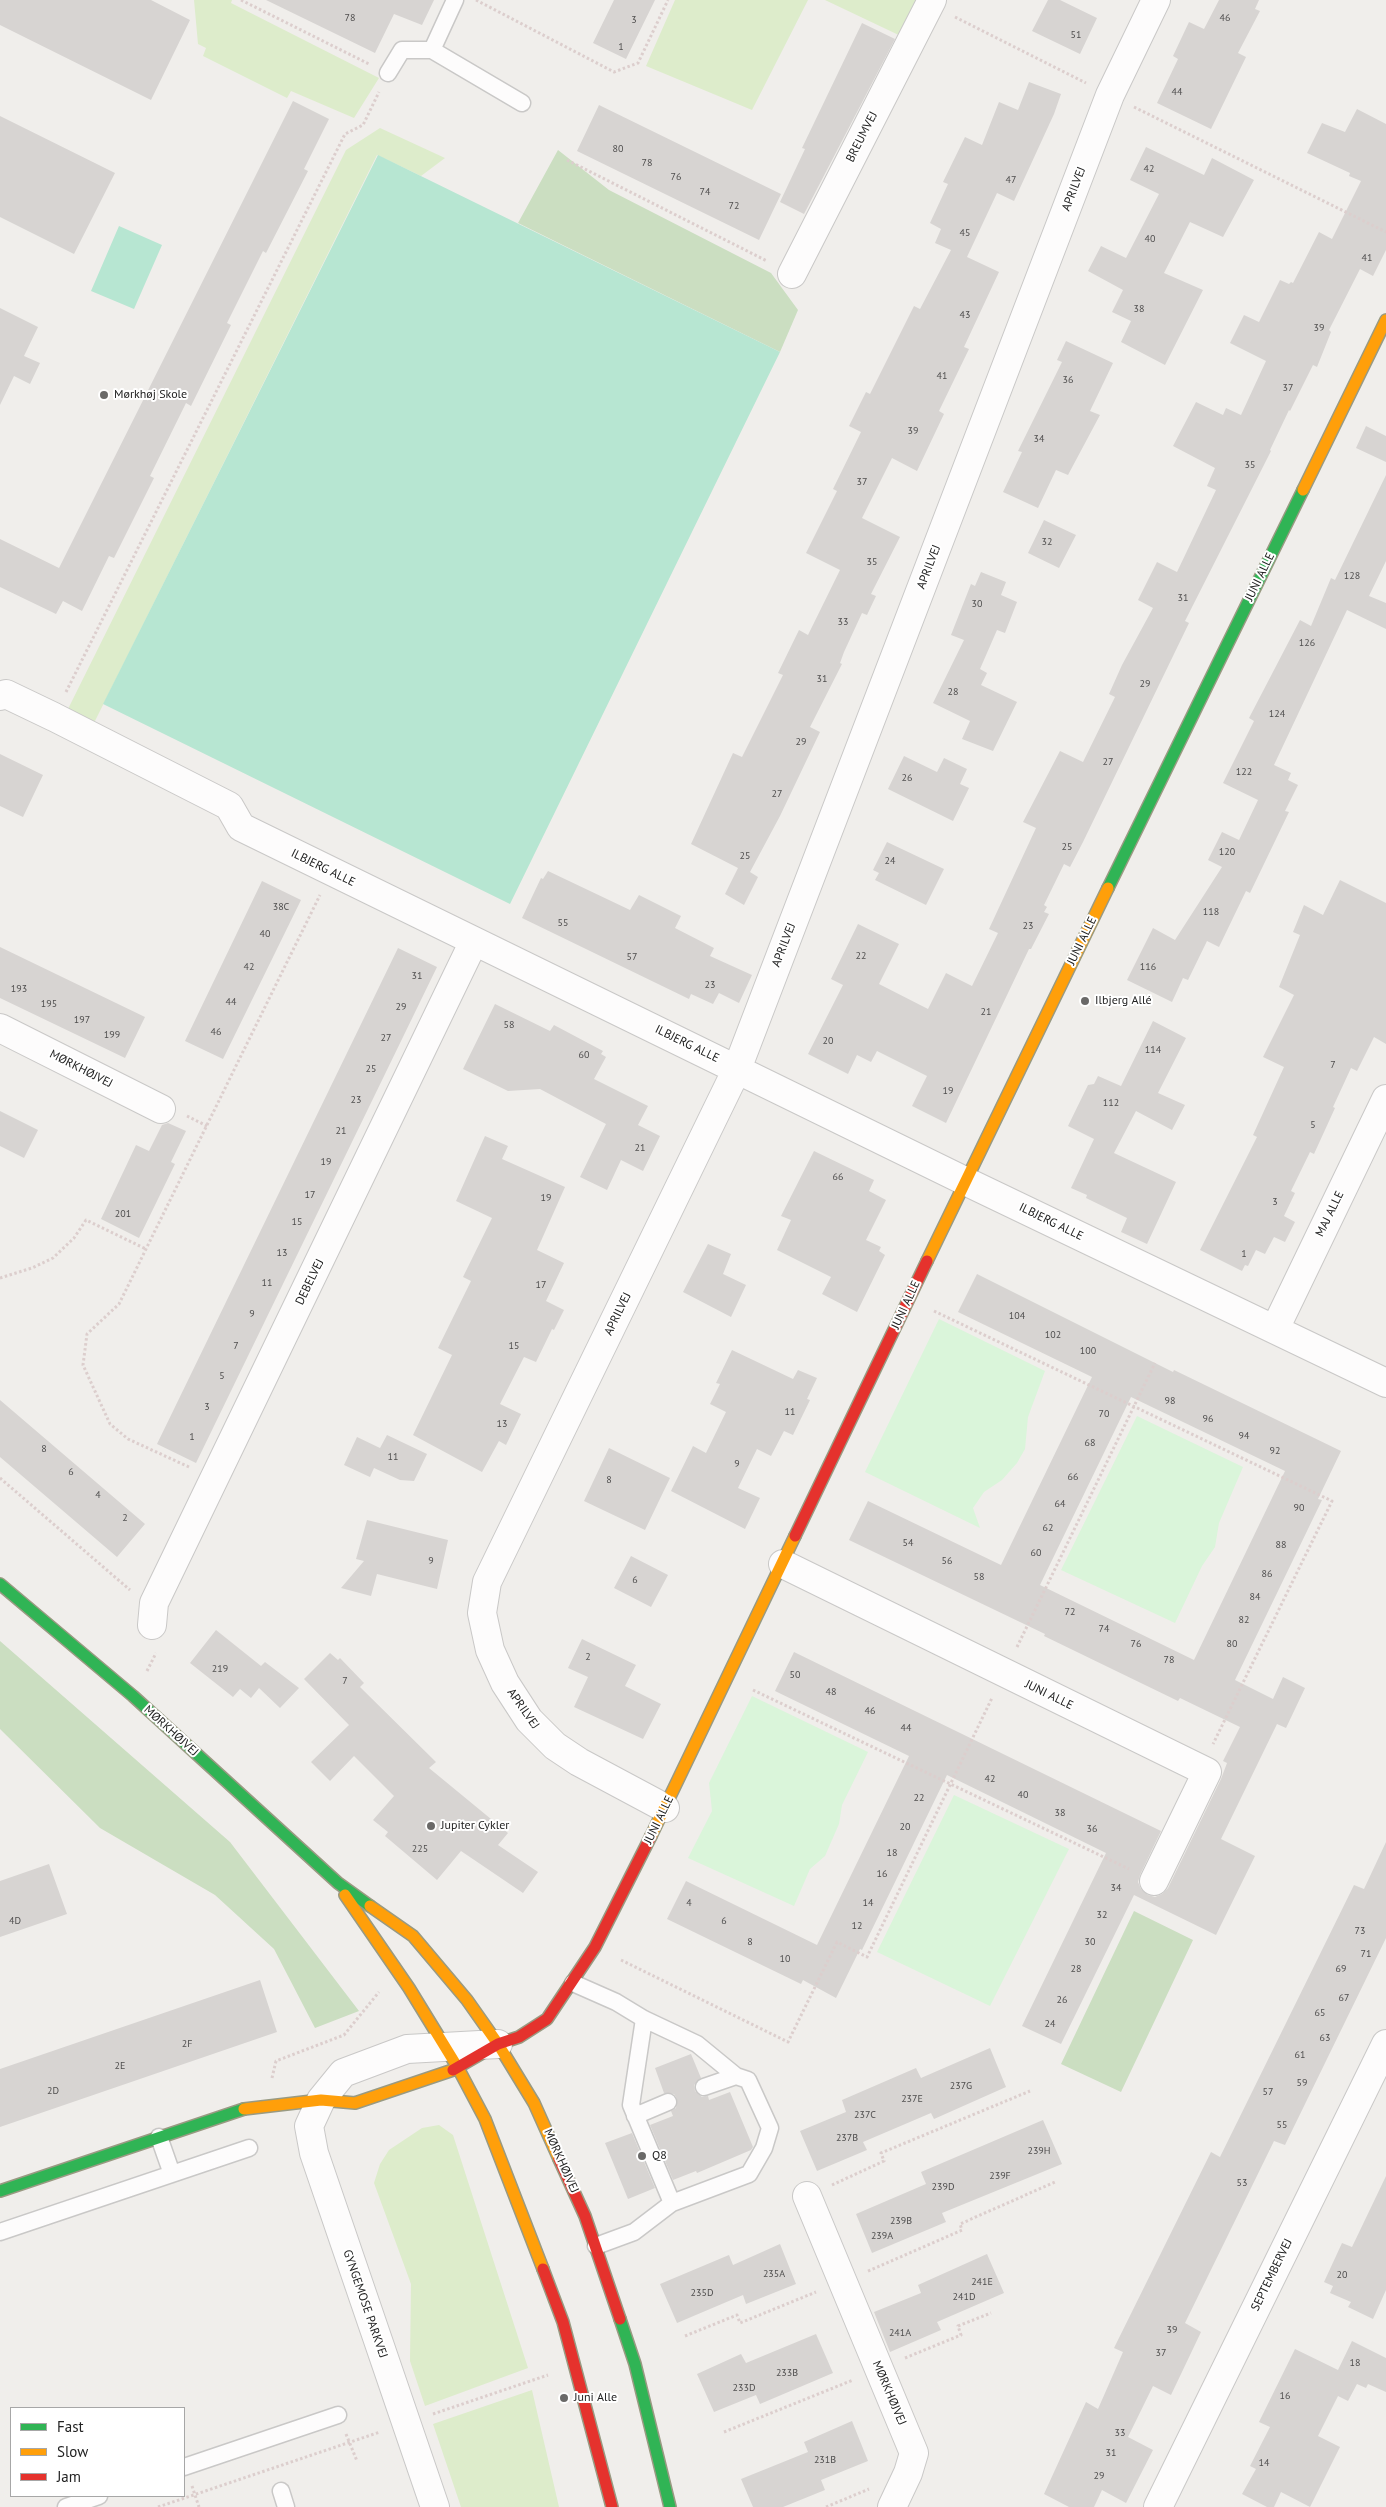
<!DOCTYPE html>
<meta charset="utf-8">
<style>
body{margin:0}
#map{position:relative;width:1386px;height:2507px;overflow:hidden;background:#f0eeeb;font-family:"PT Sans",sans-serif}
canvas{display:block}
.legend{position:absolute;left:10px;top:2407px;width:175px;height:90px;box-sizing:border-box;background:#fff;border:1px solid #a7a7a7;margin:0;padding:6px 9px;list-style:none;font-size:15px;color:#222}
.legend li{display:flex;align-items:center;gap:10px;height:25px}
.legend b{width:25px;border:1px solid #a7a7a7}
</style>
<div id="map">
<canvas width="1386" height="2507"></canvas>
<ul class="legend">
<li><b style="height:6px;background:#30b455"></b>Fast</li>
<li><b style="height:6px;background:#ff9f0a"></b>Slow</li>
<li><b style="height:6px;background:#e5322d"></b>Jam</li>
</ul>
</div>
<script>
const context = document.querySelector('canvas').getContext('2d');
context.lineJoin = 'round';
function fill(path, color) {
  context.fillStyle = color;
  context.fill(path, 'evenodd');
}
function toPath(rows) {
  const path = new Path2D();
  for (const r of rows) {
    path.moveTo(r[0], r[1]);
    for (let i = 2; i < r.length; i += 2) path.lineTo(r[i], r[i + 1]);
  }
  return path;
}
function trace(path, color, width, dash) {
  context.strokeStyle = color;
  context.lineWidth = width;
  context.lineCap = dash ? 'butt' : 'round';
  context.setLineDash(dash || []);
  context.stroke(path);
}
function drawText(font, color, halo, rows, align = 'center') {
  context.font = font + ' "PT Sans",sans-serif';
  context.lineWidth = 4;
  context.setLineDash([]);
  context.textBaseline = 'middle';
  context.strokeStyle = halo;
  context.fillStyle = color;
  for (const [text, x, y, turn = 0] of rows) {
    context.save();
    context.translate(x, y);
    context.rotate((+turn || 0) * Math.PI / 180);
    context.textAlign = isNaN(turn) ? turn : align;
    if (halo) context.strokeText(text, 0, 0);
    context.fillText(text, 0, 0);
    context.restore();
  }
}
const grass = toPath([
 [194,0,232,0,231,3,379,78,354,118,291,91,287,98,203,56,206,48,198,44],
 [675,0,808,0,752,110,646,66],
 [825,0,924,0,905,38],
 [380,128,445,158,421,176,377,155,93,725,67,711,346,150],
 [439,2125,453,2135,528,2368,425,2406,410,2361,411,2284,374,2183,380,2164,389,2150,422,2128],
 [532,2390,559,2507,461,2507,433,2424]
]);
const forest = toPath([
 [558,150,609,190,771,273,798,310,780,352,518,223],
 [0,1641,230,1842,359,2011,315,2028,274,1949,215,1895,100,1828,0,1729],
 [1134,1911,1193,1940,1121,2092,1061,2064]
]);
const park = toPath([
 [939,1319,1045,1371,1028,1417,1025,1449,1017,1463,1002,1480,984,1492,973,1508,980,1528,865,1472],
 [1137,1416,1243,1467,1219,1523,1215,1547,1202,1566,1175,1623,1061,1570],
 [752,1696,868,1752,842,1805,839,1824,825,1856,810,1869,794,1906,688,1858,712,1811,709,1783],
 [954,1795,1069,1849,990,2006,877,1952]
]);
const pitch = toPath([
 [378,155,780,352,510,904,103,704],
 [119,226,162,245,134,309,91,291]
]);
const building = toPath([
 [0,0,151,0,190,20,151,100,0,25],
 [266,0,434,0,422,25,394,14,375,53],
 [614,0,655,0,626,59,593,43],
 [1048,0,1060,0,1097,18,1080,54,1032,31],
 [1219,0,1259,0,1255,9,1260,11,1238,53,1246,57,1211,129,1157,103,1178,59,1173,56,1189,22,1204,29],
 [862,23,895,39,804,214,780,202,805,149,802,148],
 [1029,82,1061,94,1054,114,1014,201,997,193,967,257,999,272,964,347,969,349,939,411,944,414,917,471,892,458,862,518,900,537,871,594,876,596,867,615,862,613,844,652,840,663,842,664,810,727,820,732,780,816,750,872,758,877,744,905,725,894,738,868,691,844,733,753,742,757,783,675,778,673,799,630,808,635,840,570,806,553,837,491,833,489,861,432,849,426,866,392,870,394,914,306,920,309,951,250,935,243,941,229,930,223,948,184,943,182,965,137,982,145,999,102,1018,110],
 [293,101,329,119,304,169,308,171,266,253,263,251,227,323,231,325,191,406,186,403,150,476,154,478,114,558,109,556,82,611,63,601,56,614,0,587,0,539,59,568],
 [599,105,781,194,759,240,577,151],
 [1357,109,1386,124,1386,250,1373,276,1360,269,1329,330,1331,332,1317,367,1313,365,1290,411,1289,410,1270,450,1271,451,1185,621,1189,623,1083,842,1070,867,1064,864,1044,905,1047,907,1044,912,1049,914,1031,949,1029,949,946,1123,912,1106,927,1076,877,1051,871,1062,857,1055,848,1074,808,1054,843,985,831,979,858,924,899,944,879,984,928,1009,946,973,972,986,998,933,989,929,1036,828,1023,822,1060,751,1083,762,1115,697,1109,694,1122,665,1153,608,1138,600,1157,562,1177,572,1216,490,1207,486,1215,468,1173,446,1196,402,1223,415,1226,408,1241,415,1266,361,1230,343,1244,315,1259,322,1280,280,1289,284,1291,282,1293,283,1319,232,1332,239,1361,181,1349,176,1350,173,1307,153,1322,123,1345,132],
 [0,116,115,173,74,254,0,217],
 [1146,147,1204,175,1212,158,1254,180,1223,237,1190,222,1164,273,1203,290,1165,365,1121,342,1131,321,1112,312,1123,290,1088,271,1101,246,1126,258,1159,194,1130,180],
 [0,308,38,327,24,356,40,363,30,384,14,376,0,405],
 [1066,341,1113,363,1090,411,1100,415,1068,475,1056,470,1038,508,1003,492,1022,452,1018,451,1062,362,1057,360],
 [1366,426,1386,436,1386,462,1356,448],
 [1386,475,1386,561,1369,596,1386,603,1386,629,1347,610,1274,765,1291,773,1288,780,1298,785,1285,811,1289,812,1250,893,1246,891,1219,947,1207,941,1188,980,1183,978,1172,1002,1127,980,1153,928,1175,940,1222,867,1208,860,1222,832,1239,840,1258,800,1223,783,1254,721,1249,718,1300,620,1311,626,1331,578,1335,580],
 [1044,520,1076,535,1059,568,1028,553],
 [981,572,1006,582,1001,595,1017,602,1005,633,997,630,980,669,987,673,981,685,1017,702,993,751,962,739,970,721,933,703,964,640,951,635,971,584,975,586],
 [0,754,43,775,23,817,0,806],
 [904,756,937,772,944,758,967,769,960,784,969,788,953,821,888,789],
 [887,842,944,869,926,905,875,880,879,873,873,870],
 [548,871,630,910,639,895,681,916,675,928,714,948,710,956,752,975,739,1003,719,993,713,1004,691,994,689,999,522,918,541,878,543,879],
 [1340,880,1386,903,1386,1044,1374,1037,1357,1071,1351,1068,1333,1107,1335,1108,1314,1154,1310,1152,1291,1191,1295,1193,1284,1216,1295,1222,1285,1242,1274,1237,1265,1254,1256,1250,1248,1266,1245,1265,1242,1271,1200,1250,1257,1137,1253,1135,1284,1067,1263,1057,1294,995,1279,987,1300,935,1293,932,1304,905,1323,915],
 [262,881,301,900,223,1059,185,1041],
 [0,947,145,1017,125,1058,0,998],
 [398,948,437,967,196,1463,157,1444],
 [495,1004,550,1031,554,1025,603,1051,601,1054,606,1057,594,1079,648,1106,638,1125,660,1136,643,1171,621,1160,607,1190,580,1177,606,1124,540,1089,508,1091,463,1069],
 [1153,1021,1186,1038,1158,1093,1185,1105,1172,1130,1136,1111,1114,1153,1176,1182,1147,1244,1121,1232,1127,1218,1086,1198,1087,1195,1071,1188,1094,1139,1068,1126,1088,1085,1094,1084,1098,1076,1121,1086],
 [0,1111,38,1130,24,1158,0,1146],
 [168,1123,186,1131,171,1162,175,1164,139,1238,101,1219,136,1145,149,1151,162,1125],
 [485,1136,508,1146,502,1159,565,1187,537,1250,564,1263,546,1301,564,1310,554,1330,552,1329,536,1362,524,1357,500,1404,521,1414,506,1445,499,1441,482,1472,413,1435,452,1355,438,1348,471,1281,463,1277,492,1218,456,1201],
 [814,1151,874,1180,869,1191,886,1200,866,1240,881,1247,879,1251,885,1255,857,1312,822,1294,831,1277,777,1250,791,1220,781,1216],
 [708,1244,731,1254,723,1274,746,1285,731,1317,683,1292],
 [977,1274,1173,1372,1174,1370,1341,1451,1318,1499,1322,1500,1235,1680,1273,1699,1283,1677,1305,1688,1286,1728,1277,1724,1221,1839,1255,1856,1216,1935,1134,1895,1061,2044,1022,2026,1106,1853,947,1775,862,1950,860,1949,836,1998,803,1980,801,1984,667,1919,686,1881,817,1945,909,1756,775,1691,794,1652,1161,1831,1140,1875,1138,1882,1141,1889,1148,1895,1155,1897,1162,1894,1168,1888,1221,1779,1227,1763,1223,1761,1240,1727,1180,1698,1178,1701,1044,1636,1045,1634,849,1540,868,1501,1001,1565,1092,1377,958,1312],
 [1131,1397,1285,1471,1194,1660,1040,1585],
 [732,1350,793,1379,798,1370,817,1378,807,1399,810,1400,793,1435,784,1431,771,1456,757,1449,738,1488,760,1498,745,1529,671,1491,693,1446,706,1453,726,1412,710,1404,720,1384,716,1383],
 [0,1400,145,1524,117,1557,0,1457],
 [387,1435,427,1454,414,1481,400,1480,374,1468,370,1477,344,1465,357,1437,380,1448],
 [609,1448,670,1478,645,1530,584,1501],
 [367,1520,448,1540,437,1589,377,1574,371,1596,341,1588,364,1561,356,1559],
 [631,1556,668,1575,651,1607,614,1588],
 [216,1630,261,1666,265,1662,299,1688,280,1708,259,1688,251,1698,240,1689,233,1697,190,1663],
 [582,1639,636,1665,625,1686,661,1704,643,1739,574,1707,588,1677,568,1668],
 [330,1653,338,1660,340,1658,364,1683,360,1687,436,1762,429,1768,508,1833,498,1845,538,1872,523,1893,461,1851,437,1880,385,1836,388,1832,373,1820,394,1796,354,1756,330,1781,311,1762,349,1725,304,1679],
 [1386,1842,1386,1938,1285,2145,1274,2141,1185,2323,1201,2332,1171,2395,1153,2386,1128,2437,1153,2450,1126,2503,1102,2490,1094,2507,1069,2507,1044,2494,1086,2402,1098,2409,1123,2352,1114,2348,1211,2152,1220,2157,1354,1885,1364,1889],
 [49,1864,67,1914,0,1937,0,1881],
 [260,1980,277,2032,0,2127,0,2069],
 [990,2048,1006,2087,934,2119,931,2113,863,2142,867,2150,817,2171,800,2131,846,2112,842,2100,916,2068,921,2078],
 [691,2054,701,2078,694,2085,695,2091,702,2097,708,2096,709,2100,730,2092,753,2147,751,2150,697,2173,696,2171,673,2180,650,2125,673,2116,671,2111,676,2108,677,2099,674,2094,664,2093,655,2068],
 [1043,2120,1062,2164,942,2213,946,2222,872,2253,856,2214,926,2184,921,2172],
 [632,2133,655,2188,628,2199,605,2143],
 [1386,2176,1386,2290,1373,2319,1348,2307,1351,2302,1330,2293,1333,2286,1324,2282,1342,2243,1352,2247],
 [780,2244,796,2284,746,2304,743,2295,677,2323,660,2284,729,2255,733,2265],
 [987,2254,1004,2293,937,2322,941,2330,890,2352,874,2312,921,2293,918,2285],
 [816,2334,833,2373,760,2404,756,2395,714,2412,697,2374,741,2354,746,2363],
 [1352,2341,1386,2358,1386,2392,1368,2384,1366,2388,1357,2384,1348,2401,1338,2396,1318,2436,1340,2447,1310,2507,1281,2492,1274,2507,1267,2507,1242,2494,1256,2469,1250,2466,1270,2427,1259,2422,1295,2349,1338,2370],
 [852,2421,868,2461,821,2480,825,2490,783,2507,753,2507,741,2479,808,2452,804,2442]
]);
const path = toPath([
 [241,0,369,64],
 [476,0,614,72,638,63,668,0],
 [955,17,1086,83],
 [1134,107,1386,232],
 [567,160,767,261],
 [66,692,345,134,363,125,379,92],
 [187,1116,207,1126],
 [0,1278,32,1268,53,1258,74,1238,86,1220,146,1249],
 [934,1311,1332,1501,1213,1744],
 [189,1467,128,1439,110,1424,83,1365,87,1334,119,1304,320,895],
 [0,1478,130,1590],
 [1017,1647,1155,1363],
 [147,1671,156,1653],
 [753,1690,1129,1869],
 [621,1960,788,2042,837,1942,867,1957,992,1698],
 [272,2078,276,2061,344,2035,379,1992],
 [832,2185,884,2161,881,2153,1030,2091],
 [868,2271,962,2230,960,2224,1055,2182],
 [685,2336,737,2315,740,2323,816,2292],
 [905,2358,961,2335,958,2326,991,2313],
 [433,2414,548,2375],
 [724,2432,853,2380],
 [346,2434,357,2461],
 [192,2486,199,2507],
 [158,2507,380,2432],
 [826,2507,869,2489]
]);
const lane = toPath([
 [455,0,432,50,522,103],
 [388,73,402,50,432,50],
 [573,1983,616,2002,644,2019,697,2044,736,2076,748,2080,770,2128,764,2148,749,2174,672,2203,634,2232,596,2246],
 [644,2019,631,2105,672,2203],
 [704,2087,736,2076],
 [635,2116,668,2102],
 [159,2137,172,2174],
 [0,2232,249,2148],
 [184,2467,338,2415],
 [281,2491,286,2507],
 [66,2507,99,2496]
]);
const street = toPath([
 [792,274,932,0],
 [0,696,6,694,54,717,229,806,241,827,965,1181,1386,1383],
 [0,1028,161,1109],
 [1275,1329,1386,1099],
 [783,1564,1207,1772,1154,1881],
 [152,1625,154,1603,474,941],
 [665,1808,579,1762,555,1746,529,1720,505,1683,490,1650,482,1613,487,1582,737,1069,1110,95,1156,0],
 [807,2196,914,2453,908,2473,892,2507],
 [435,2507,314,2153,309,2126,321,2100,343,2073,407,2049,498,2044],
 [1158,2507,1386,2044]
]);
const fast = toPath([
 [1108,888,1303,490],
 [0,1584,133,1696,338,1883,370,1906],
 [0,2191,244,2109],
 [620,2319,635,2364,670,2507]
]);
const slow = toPath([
 [1303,490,1386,320],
 [927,1261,1108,888],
 [651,1836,795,1536],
 [345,1895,409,1988,458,2068,485,2119,543,2269],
 [370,1906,413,1936,467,2000,498,2044,534,2103,559,2159],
 [244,2109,321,2100,355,2103,453,2070]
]);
const jam = toPath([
 [795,1536,927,1261],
 [453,2070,498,2044,519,2037,547,2019,595,1947,651,1836],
 [559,2159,585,2216,620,2319],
 [543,2269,563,2322,612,2507]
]);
const markers = [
 [104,395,5,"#6a6968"],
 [1085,1001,5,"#6a6968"],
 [431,1826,5,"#6a6968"],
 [642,2156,5,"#6a6968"],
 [564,2398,5,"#6a6968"]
];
const numberNames = [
 ["78",350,18],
 ["46",1225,18],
 ["3",634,20],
 ["51",1076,35],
 ["1",621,47],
 ["44",1177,92],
 ["80",618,149],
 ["78",647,163],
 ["42",1149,169],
 ["76",676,177],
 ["47",1011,180],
 ["74",705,192],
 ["72",734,206],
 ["45",965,233],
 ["40",1150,239],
 ["41",1367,258],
 ["38",1139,309],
 ["43",965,315],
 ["39",1319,328],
 ["41",942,376],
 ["36",1068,380],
 ["37",1288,388],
 ["39",913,431],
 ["34",1039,439],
 ["35",1250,465],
 ["37",862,482],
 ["32",1047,542],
 ["35",872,562],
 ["128",1352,576],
 ["31",1183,598],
 ["30",977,604],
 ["33",843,622],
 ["126",1307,643],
 ["31",822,679],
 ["29",1145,684],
 ["28",953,692],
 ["124",1277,714],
 ["29",801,742],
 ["27",1108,762],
 ["122",1244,772],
 ["26",907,778],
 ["27",777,794],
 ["25",1067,847],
 ["120",1227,852],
 ["25",745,856],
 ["24",890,861],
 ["38C",281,907],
 ["118",1211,912],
 ["55",563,923],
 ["23",1028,926],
 ["40",265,934],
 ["22",861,956],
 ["57",632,957],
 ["42",249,967],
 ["116",1148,967],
 ["31",417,976],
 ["23",710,985],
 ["193",19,989],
 ["44",231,1002],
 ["195",49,1004],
 ["29",401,1007],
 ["21",986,1012],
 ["197",82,1020],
 ["58",509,1025],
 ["46",216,1032],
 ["199",112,1035],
 ["27",386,1038],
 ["20",828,1041],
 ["114",1153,1050],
 ["60",584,1055],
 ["7",1333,1065],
 ["25",371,1069],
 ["19",948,1091],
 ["23",356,1100],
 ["112",1111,1103],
 ["5",1313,1125],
 ["21",341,1131],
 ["21",640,1148],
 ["19",326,1162],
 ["66",838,1177],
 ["17",310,1195],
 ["19",546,1198],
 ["3",1275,1202],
 ["201",123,1214],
 ["15",297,1222],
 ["13",282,1253],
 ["1",1244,1254],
 ["11",267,1283],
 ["17",541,1285],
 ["9",252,1314],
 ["104",1017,1316],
 ["102",1053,1335],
 ["7",236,1346],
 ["15",514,1346],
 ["100",1088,1351],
 ["5",222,1376],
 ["98",1170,1401],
 ["3",207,1407],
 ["11",790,1412],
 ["70",1104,1414],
 ["96",1208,1419],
 ["13",502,1424],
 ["94",1244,1436],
 ["1",192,1437],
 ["68",1090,1443],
 ["8",44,1449],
 ["92",1275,1451],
 ["11",393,1457],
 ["9",737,1464],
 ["6",71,1472],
 ["66",1073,1477],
 ["8",609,1480],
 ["4",98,1495],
 ["64",1060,1504],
 ["90",1299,1508],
 ["2",125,1518],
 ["62",1048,1528],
 ["54",908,1543],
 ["88",1281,1545],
 ["60",1036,1553],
 ["9",431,1561],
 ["56",947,1561],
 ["86",1267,1574],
 ["58",979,1577],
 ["6",635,1580],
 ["84",1255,1597],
 ["72",1070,1612],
 ["82",1244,1620],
 ["74",1104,1629],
 ["76",1136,1644],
 ["80",1232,1644],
 ["2",588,1657],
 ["78",1169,1660],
 ["219",220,1669],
 ["50",795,1675],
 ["7",345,1681],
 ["48",831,1692],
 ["46",870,1711],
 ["44",906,1728],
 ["42",990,1779],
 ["40",1023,1795],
 ["22",919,1798],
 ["38",1060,1813],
 ["20",905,1827],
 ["36",1092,1829],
 ["225",420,1849],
 ["18",892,1853],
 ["16",882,1874],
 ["34",1116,1888],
 ["4",689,1903],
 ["14",868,1903],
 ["32",1102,1915],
 ["4D",15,1921],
 ["6",724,1921],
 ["12",857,1926],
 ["73",1360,1931],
 ["8",750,1942],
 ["30",1090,1942],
 ["71",1366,1954],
 ["10",785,1959],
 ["28",1076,1969],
 ["69",1341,1969],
 ["67",1344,1998],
 ["26",1062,2000],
 ["65",1320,2013],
 ["24",1050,2024],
 ["63",1325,2038],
 ["2F",187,2044],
 ["61",1300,2055],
 ["2E",120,2066],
 ["59",1302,2083],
 ["237G",961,2086],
 ["2D",53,2091],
 ["57",1268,2092],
 ["237E",912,2099],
 ["237C",865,2115],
 ["55",1282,2125],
 ["237B",847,2138],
 ["239H",1039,2151],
 ["239F",1000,2176],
 ["53",1242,2183],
 ["239D",943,2187],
 ["239B",901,2221],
 ["239A",882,2236],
 ["235A",774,2274],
 ["20",1342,2275],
 ["241E",982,2282],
 ["235D",702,2293],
 ["241D",964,2297],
 ["39",1172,2330],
 ["241A",900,2333],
 ["37",1161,2353],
 ["18",1355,2363],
 ["233B",787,2373],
 ["233D",744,2388],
 ["16",1285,2396],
 ["33",1120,2433],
 ["31",1111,2453],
 ["231B",825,2460],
 ["14",1264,2463],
 ["29",1099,2476]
];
const streetNames = [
 ["BREUMVEJ",862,137,-63],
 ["APRILVEJ",1074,189,-69],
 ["APRILVEJ",929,567,-69],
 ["JUNI ALLE",1260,577,-64],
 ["ILBJERG ALLE",323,868,26],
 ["JUNI ALLE",1082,941,-64],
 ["APRILVEJ",784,945,-69],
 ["ILBJERG ALLE",687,1044,26],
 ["MØRKHØJVEJ",81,1069,27],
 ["MAJ ALLE",1330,1214,-64],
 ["ILBJERG ALLE",1051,1222,26],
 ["DEBELVEJ",310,1282,-64],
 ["JUNI ALLE",906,1305,-65],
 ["APRILVEJ",618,1314,-64],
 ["JUNI ALLE",1049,1695,26],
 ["APRILVEJ",523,1709,55],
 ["MØRKHØJVEJ",171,1731,42],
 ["JUNI ALLE",659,1820,-64],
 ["MØRKHØJVEJ",561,2161,66],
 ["SEPTEMBERVEJ",1272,2275,-64],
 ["GYNGEMOSE PARKVEJ",365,2304,71],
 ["MØRKHØJVEJ",889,2393,67]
];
const poiNames = [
 ["Mørkhøj Skole",114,395],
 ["Ilbjerg Allé",1095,1001],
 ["Jupiter Cykler",441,1826],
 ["Q8",652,2156],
 ["Juni Alle",574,2398]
];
fill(grass, '#ddeccb');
fill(forest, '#cbdec1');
fill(park, '#daf5da');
fill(pitch, '#b7e6d2');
fill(building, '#d7d4d2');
trace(lane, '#c9c8c7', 19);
trace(street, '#c9c8c7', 30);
trace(fast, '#999a82', 14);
trace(slow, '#999a82', 14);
trace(jam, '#999a82', 14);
trace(path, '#dccecd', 3, [2.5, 2.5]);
trace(lane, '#fdfcfc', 16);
trace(street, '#fdfcfc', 28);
trace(fast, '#30b455', 11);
trace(slow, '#ff9f0a', 11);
trace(jam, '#e5322d', 11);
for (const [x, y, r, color] of markers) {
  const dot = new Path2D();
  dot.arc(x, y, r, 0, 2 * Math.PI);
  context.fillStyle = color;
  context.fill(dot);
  trace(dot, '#fff', 2);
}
drawText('10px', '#4f4e4e', null, numberNames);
drawText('12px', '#222', '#fff', streetNames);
drawText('12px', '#222', '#fff', poiNames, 'left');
</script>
